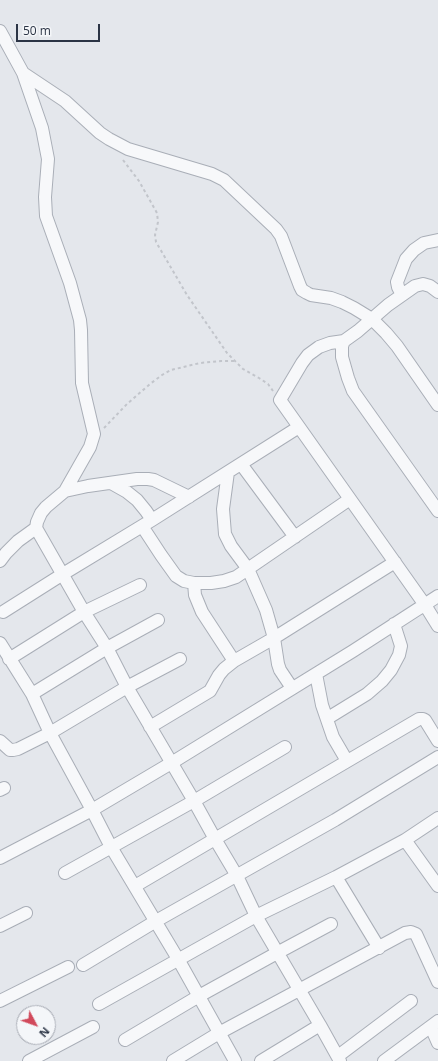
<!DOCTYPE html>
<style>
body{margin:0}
#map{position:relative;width:438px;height:1061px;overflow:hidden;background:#e4e7ec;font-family:"Open Sans",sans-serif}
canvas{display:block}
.north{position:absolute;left:16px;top:1005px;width:40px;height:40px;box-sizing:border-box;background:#f4f6f9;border:1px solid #a4a8b1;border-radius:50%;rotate:131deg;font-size:11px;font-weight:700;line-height:16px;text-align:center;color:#2b3445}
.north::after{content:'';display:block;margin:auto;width:14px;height:18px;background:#d1495b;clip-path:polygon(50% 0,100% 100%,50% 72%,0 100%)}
.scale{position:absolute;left:16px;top:24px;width:84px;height:18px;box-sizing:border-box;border:2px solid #2b3445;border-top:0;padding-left:5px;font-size:12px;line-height:14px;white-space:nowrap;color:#2b3445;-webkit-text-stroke:3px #f4f6f9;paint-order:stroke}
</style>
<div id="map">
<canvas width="438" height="1061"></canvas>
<div class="north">N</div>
<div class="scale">50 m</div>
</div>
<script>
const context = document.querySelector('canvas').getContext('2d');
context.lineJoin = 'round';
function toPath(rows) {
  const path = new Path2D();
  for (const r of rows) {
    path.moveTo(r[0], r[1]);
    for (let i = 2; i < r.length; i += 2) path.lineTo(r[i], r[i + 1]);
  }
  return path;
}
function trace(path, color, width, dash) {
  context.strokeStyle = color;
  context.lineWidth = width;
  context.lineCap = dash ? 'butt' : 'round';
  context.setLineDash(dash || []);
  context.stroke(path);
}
const path = toPath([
 [123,160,139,181,157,213,158,222,155,235,156,242,187,295,227,353,243,369,259,378,268,384,273,391],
 [104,428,127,404,150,384,162,375,171,370,200,363,221,361,234,361]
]);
const minor = toPath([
 [0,31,23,73,42,128,48,159,45,197,46,216,70,283,80,320,81,330,82,383,94,434,90,447,65,491,46,507,41,513,37,522,36,528,84,612,107,648,127,687,194,801,215,839,237,876,256,916,320,1025,340,1061],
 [23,73,65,101,100,133,109,139,128,149,212,174,224,180,276,229,281,236,300,286,302,290,307,293,311,295,331,298,342,302,354,308,372,319,386,333,397,346,438,405],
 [438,292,430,286,423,284,415,286,388,305,358,331,344,341,342,346,342,357,348,378,353,391,438,511],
 [402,295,398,287,397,282,406,259,414,250,424,243,438,240],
 [344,341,330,343,319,347,308,355,302,363,280,400,425,605,438,626],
 [241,464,295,537],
 [228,472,223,509,225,534,231,546,248,569,266,610,274,638,278,664,280,670,292,688],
 [111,483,127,492,137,500,146,511,152,520],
 [65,491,88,486,137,479,148,479,154,480,189,497],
 [142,526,161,555,176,576,184,581,194,583,211,583,224,581,236,577,350,499],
 [0,561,6,553,18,541,36,528],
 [194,583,195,595,202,612,234,661],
 [3,612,63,574,152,520,299,427],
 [0,643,32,694,50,733,92,810,111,847,178,959,235,1061],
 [9,659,84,612,140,585],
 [316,674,322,705,333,737,347,761],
 [32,694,107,648,158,620],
 [328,718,367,694,382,681,391,670,399,655,401,646,394,624],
 [150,727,210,691,219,675,224,669,234,661,274,638,395,562],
 [0,741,10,750,13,750,18,749,50,733,127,687,180,659],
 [0,790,4,788],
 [405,840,438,886],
 [0,858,92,810,173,762,353,651,438,596],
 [65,873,194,801,285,747],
 [336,877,379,948],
 [135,886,419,719,423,719,425,720,438,741],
 [0,926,26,913],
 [83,965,156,921,335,820,438,757],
 [0,1001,68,967],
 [99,1004,256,916,336,877,405,840,438,818],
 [431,1027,438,1043],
 [125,1040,199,996,277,953,331,924],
 [338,1056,411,1001],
 [29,1061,93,1027],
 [173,1061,219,1033,405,933,411,932,416,934,438,982],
 [261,1061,320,1025],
 [384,1061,438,1021]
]);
trace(minor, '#a9aeb7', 14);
trace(path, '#c2c5cb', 2, [3, 3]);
trace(minor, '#f7f8fa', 12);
</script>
